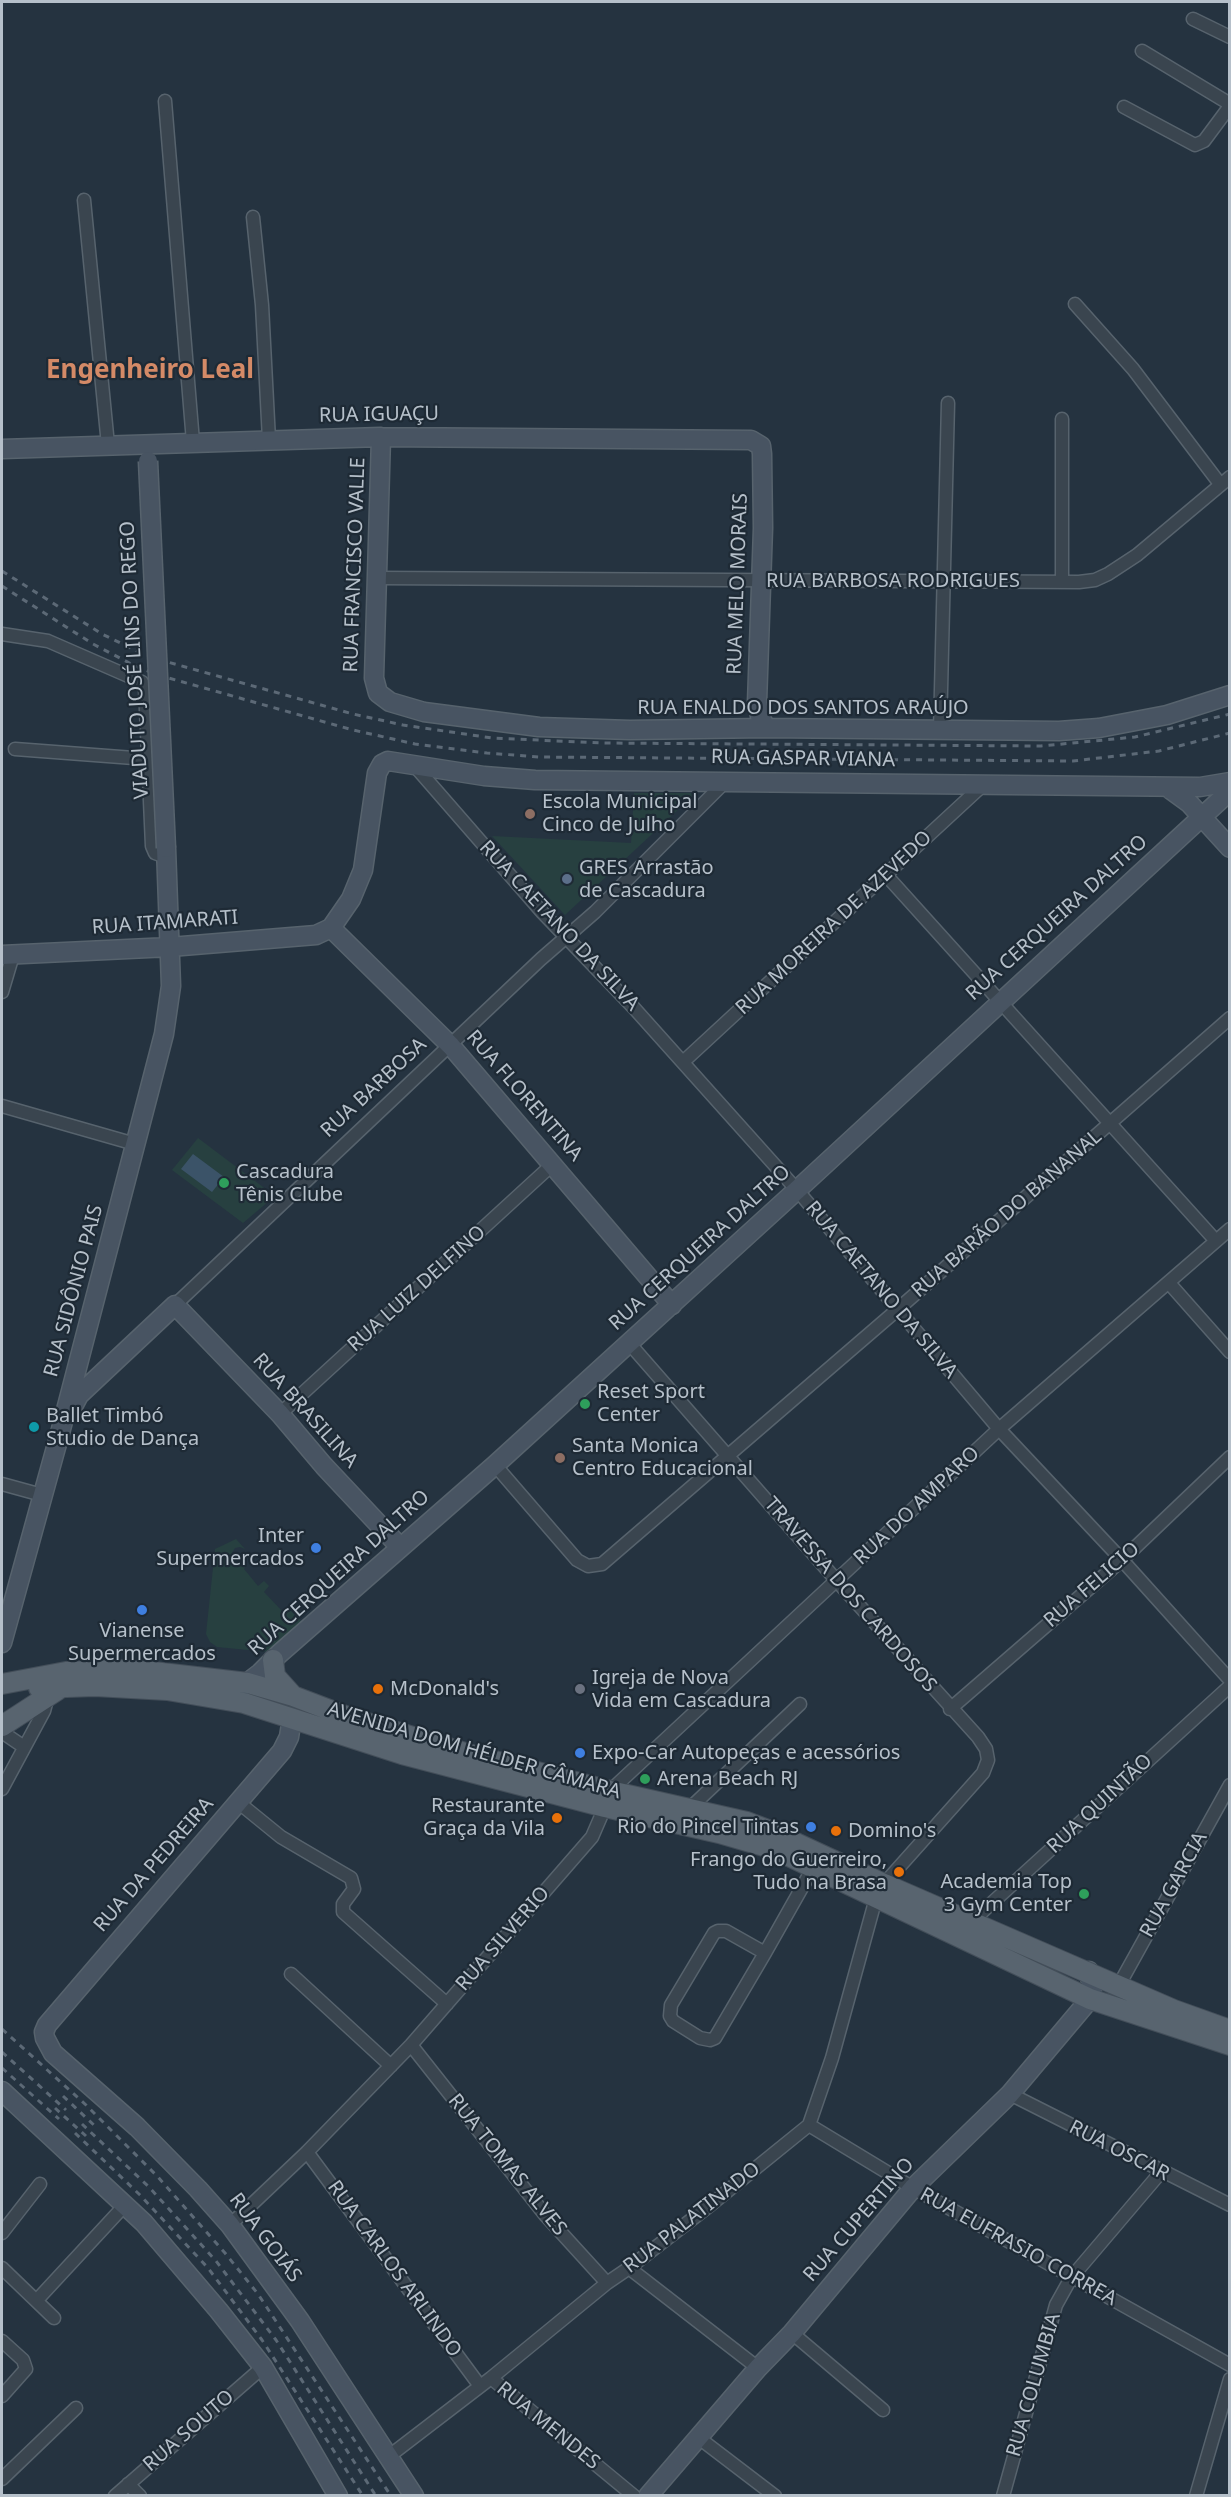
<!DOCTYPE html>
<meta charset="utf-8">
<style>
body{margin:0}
#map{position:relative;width:1231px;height:2497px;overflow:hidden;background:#253340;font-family:"Noto Sans",sans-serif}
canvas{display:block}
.frame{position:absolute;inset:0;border:3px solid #b6c0ca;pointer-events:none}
</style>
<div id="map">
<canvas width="1231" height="2497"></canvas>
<div class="frame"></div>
</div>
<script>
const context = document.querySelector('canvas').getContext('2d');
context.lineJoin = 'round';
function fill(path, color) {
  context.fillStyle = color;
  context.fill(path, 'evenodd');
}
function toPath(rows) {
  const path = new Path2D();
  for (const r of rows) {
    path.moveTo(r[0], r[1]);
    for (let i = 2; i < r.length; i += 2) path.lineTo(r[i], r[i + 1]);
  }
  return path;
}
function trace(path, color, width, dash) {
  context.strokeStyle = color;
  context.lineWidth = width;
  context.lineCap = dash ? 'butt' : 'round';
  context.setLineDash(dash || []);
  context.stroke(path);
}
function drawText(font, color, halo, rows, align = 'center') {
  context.font = font + ' "Noto Sans",sans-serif';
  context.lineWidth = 4.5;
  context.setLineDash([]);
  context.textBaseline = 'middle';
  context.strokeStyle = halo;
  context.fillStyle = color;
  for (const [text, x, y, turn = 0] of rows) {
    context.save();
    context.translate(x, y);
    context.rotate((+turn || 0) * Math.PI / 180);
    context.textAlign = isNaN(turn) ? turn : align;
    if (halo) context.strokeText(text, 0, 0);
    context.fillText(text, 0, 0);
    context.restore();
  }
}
const green = toPath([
 [634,793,691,793,693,796,565,915,492,836,631,843],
 [198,1138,275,1196,243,1223,172,1170],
 [236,1539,245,1549,240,1547,235,1548,232,1553,233,1559,237,1562,246,1562,247,1565,244,1569,258,1586,264,1581,269,1586,264,1592,283,1612,289,1609,303,1623,269,1652,217,1647,210,1642,206,1634,215,1549]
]);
const water = toPath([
 [193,1154,224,1177,212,1192,181,1169]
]);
const street = toPath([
 [1193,19,1230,37],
 [1142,51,1230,104],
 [165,101,193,442],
 [1124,107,1195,145,1204,141,1230,106],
 [84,200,108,445],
 [253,217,262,305,269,440],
 [1075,304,1133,369,1220,484],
 [1062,419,1062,582],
 [378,578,1079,582,1095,580,1108,574,1137,555,1230,477],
 [2,634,48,641,142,682,145,688,152,846,155,853,166,857],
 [940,731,948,403],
 [15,749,147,759],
 [414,765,542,912,634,1008,797,1190,999,1429,1122,1560,1230,1680],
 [886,875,1216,1241],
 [2,992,13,955],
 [683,1062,984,784],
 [2,1106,135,1144],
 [1169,1283,1230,1352],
 [175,1305,541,959,595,912,726,781],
 [629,1343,837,1581,978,1737,986,1749,988,1760,983,1773,884,1884],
 [280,1414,553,1164],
 [495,1465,577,1560,588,1566,602,1564,897,1310,1230,1018],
 [2,1484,42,1495],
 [950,1709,1122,1560,1230,1457],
 [2,1732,24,1747],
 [2,1789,44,1711,48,1696],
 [610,1791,999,1429,1230,1229],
 [238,1802,281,1837,351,1878,354,1889,343,1904,343,1912,447,2004],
 [689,1809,800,1704],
 [971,1922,1230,1686],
 [765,1953,726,1931,718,1931,714,1933,671,2005,670,2016,673,2021,700,2038,710,2040,715,2038,765,1953,813,1868],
 [291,1974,391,2066],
 [1119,1985,1230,1785],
 [411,2045,546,2216,607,2283],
 [1010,2094,1230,2205],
 [809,2125,913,2188,1230,2365],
 [307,2152,480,2386],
 [230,2225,307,2152,411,2045,592,1837,605,1807],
 [2,2233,40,2184],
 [2,2268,54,2318],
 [629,2268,758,2368],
 [37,2300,125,2205],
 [792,2333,883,2410],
 [2,2341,23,2360,26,2369,2,2396],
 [491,2378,634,2496],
 [699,2438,775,2496],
 [388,2457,491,2378,607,2283,629,2268,709,2206,809,2125,832,2058,876,1898],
 [2,2479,76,2408],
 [128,2484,140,2496],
 [115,2496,263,2367],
 [1003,2496,1056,2305,1071,2278,1161,2172],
 [1196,2496,1230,2379]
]);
const secondary = toPath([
 [381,437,374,678,378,693,390,702,424,712,539,727,630,730,766,728,1059,731,1099,728,1167,715,1230,695],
 [2,449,381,437,751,440,761,446,762,454,763,528,757,703,760,716,766,728],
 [1167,787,1189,803,1230,848],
 [331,928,451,1046,672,1305],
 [2,955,170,947,304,936,316,935,331,928,351,899,363,870,377,773,382,764,388,761,484,776,535,780,1200,787,1230,782],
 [71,1410,79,1395,175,1305,280,1414,324,1466,400,1547],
 [2,1643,60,1433,164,1034,171,986,166,848],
 [219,1698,235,1692,260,1673,279,1654,495,1465,797,1190,1230,791],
 [292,1718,289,1737,282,1751,47,2025,44,2032,45,2038,53,2053,137,2127,198,2189,230,2225,300,2321,414,2496],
 [2,2091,144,2223,219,2311,263,2367,338,2496],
 [648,2496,758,2368,792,2333,913,2188,1010,2094,1090,1999,1092,1989,1089,1971]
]);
const primary = toPath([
 [273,1660,275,1676,293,1696],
 [2,1684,66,1672,117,1670,153,1672,248,1683,293,1696,348,1717,475,1756,610,1791,747,1822,768,1830,884,1884,1174,2010,1230,2030],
 [39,1688,95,1686,167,1690,244,1703,402,1754,605,1807,719,1833,774,1849,1090,1999,1230,2045],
 [2,1726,62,1687]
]);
const rail = toPath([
 [2,571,102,634,139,652,164,661,353,714,403,725,492,738,602,743,1041,746,1135,737,1230,714],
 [2,586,93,644,139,668,165,677,353,730,415,744,487,753,539,757,1073,761,1159,751,1230,733],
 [2,2029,86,2105,158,2177,225,2253,258,2294,391,2496],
 [2,2052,66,2110],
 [2,2068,59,2119],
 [63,2096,96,2127],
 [55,2108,86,2136],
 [82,2124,149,2187,216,2261,276,2340,376,2496],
 [75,2133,140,2195,208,2268,262,2340,363,2496]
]);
const secondaryBridge = toPath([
 [148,461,166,848]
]);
const markers = [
 [530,814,6,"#8d6e63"],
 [567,879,6,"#5c6f8a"],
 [224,1183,6,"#2e9e5b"],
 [585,1404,6,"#2e9e5b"],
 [34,1427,6,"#0f9aa8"],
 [560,1458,6,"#8d6e63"],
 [316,1548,6,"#3f7fe0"],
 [142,1610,6,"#3f7fe0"],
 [378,1689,6,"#e8710a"],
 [580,1689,6,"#6b7280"],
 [580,1753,6,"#3f7fe0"],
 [645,1779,6,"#2e9e5b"],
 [557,1818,6,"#e8710a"],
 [811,1827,6,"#3f7fe0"],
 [836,1831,6,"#e8710a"],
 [899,1872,6,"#e8710a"],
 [1084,1894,6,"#2e9e5b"]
];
const streetNames = [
 ["RUA IGUAÇU",379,415,-1],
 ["RUA FRANCISCO VALLE",355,565,-88],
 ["RUA BARBOSA RODRIGUES",893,581],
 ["RUA MELO MORAIS",738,584,-88],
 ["VIADUTO JOSÉ LINS DO REGO",135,660,-93],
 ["RUA ENALDO DOS SANTOS ARAÚJO",803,708],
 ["RUA GASPAR VIANA",803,759,1],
 ["RUA CERQUEIRA DALTRO",1057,918,-42],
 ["RUA ITAMARATI",165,923,-4],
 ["RUA MOREIRA DE AZEVEDO",834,923,-43],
 ["RUA CAETANO DA SILVA",559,926,47],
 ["RUA BARBOSA",374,1088,-43],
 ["RUA FLORENTINA",524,1096,49],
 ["RUA BARÃO DO BANANAL",1007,1214,-41],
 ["RUA CERQUEIRA DALTRO",700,1248,-42],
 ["RUA LUIZ DELFINO",417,1289,-42],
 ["RUA CAETANO DA SILVA",881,1290,50],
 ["RUA SIDÔNIO PAIS",74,1291,-75],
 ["RUA BRASILINA",305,1411,48],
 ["RUA DO AMPARO",917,1506,-43],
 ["RUA CERQUEIRA DALTRO",339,1573,-42],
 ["RUA FELICIO",1092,1585,-41],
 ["TRAVESSA DOS CARDOSOS",850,1595,49],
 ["AVENIDA DOM HÉLDER CÂMARA",474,1751,16],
 ["RUA QUINTÃO",1100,1804,-43],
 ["RUA DA PEDREIRA",154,1865,-49],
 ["RUA GARCIA",1174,1885,-61],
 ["RUA SILVERIO",503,1939,-49],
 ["RUA OSCAR",1119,2151,27],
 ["RUA TOMAS ALVES",507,2165,51],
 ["RUA PALATINADO",692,2218,-38],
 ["RUA CUPERTINO",859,2220,-49],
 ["RUA GOIÁS",265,2238,53],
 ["RUA EUFRASIO CORREA",1018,2247,29],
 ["RUA CARLOS ARLINDO",394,2269,54],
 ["RUA COLUMBIA",1034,2385,-74],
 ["RUA MENDES",548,2426,39],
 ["RUA SOUTO",189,2431,-41]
];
const poiNames = [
 ["Escola Municipal",542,802],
 ["Cinco de Julho",542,825],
 ["GRES Arrastão",579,868],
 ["de Cascadura",579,891],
 ["Cascadura",236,1172],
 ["Tênis Clube",236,1195],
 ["Reset Sport",597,1392],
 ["Center",597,1415],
 ["Ballet Timbó",46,1416],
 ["Studio de Dança",46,1439],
 ["Santa Monica",572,1446],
 ["Centro Educacional",572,1469],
 ["Inter",304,1536,"right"],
 ["Supermercados",304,1559,"right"],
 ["Vianense",142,1631,"center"],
 ["Supermercados",142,1654,"center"],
 ["Igreja de Nova",592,1678],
 ["Vida em Cascadura",592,1701],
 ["McDonald's",390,1689],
 ["Expo-Car Autopeças e acessórios",592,1753],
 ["Arena Beach RJ",657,1779],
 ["Restaurante",545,1806,"right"],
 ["Graça da Vila",545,1829,"right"],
 ["Rio do Pincel Tintas",799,1827,"right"],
 ["Domino's",848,1831],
 ["Frango do Guerreiro,",887,1860,"right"],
 ["Tudo na Brasa",887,1883,"right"],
 ["Academia Top",1072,1882,"right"],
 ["3 Gym Center",1072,1905,"right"]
];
const districtNames = [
 ["Engenheiro Leal",150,371]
];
fill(green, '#274040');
fill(water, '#3b5368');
trace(street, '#57636d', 15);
trace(secondary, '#57636d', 21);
trace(primary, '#434e59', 22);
trace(street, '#3a454f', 12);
trace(secondary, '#485462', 18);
trace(primary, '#58646f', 20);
trace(rail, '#5c6976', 3, [6, 6]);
trace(secondaryBridge, '#57636d', 21, []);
trace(secondaryBridge, '#485462', 18);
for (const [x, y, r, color] of markers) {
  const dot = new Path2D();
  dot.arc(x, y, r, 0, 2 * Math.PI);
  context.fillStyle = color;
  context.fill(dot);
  trace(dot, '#1e2a35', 2);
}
drawText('20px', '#b6c0ca', '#1e2a35', streetNames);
drawText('20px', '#b6c0ca', '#1e2a35', poiNames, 'left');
drawText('bold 26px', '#d48a67', '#1e2a35', districtNames);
</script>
